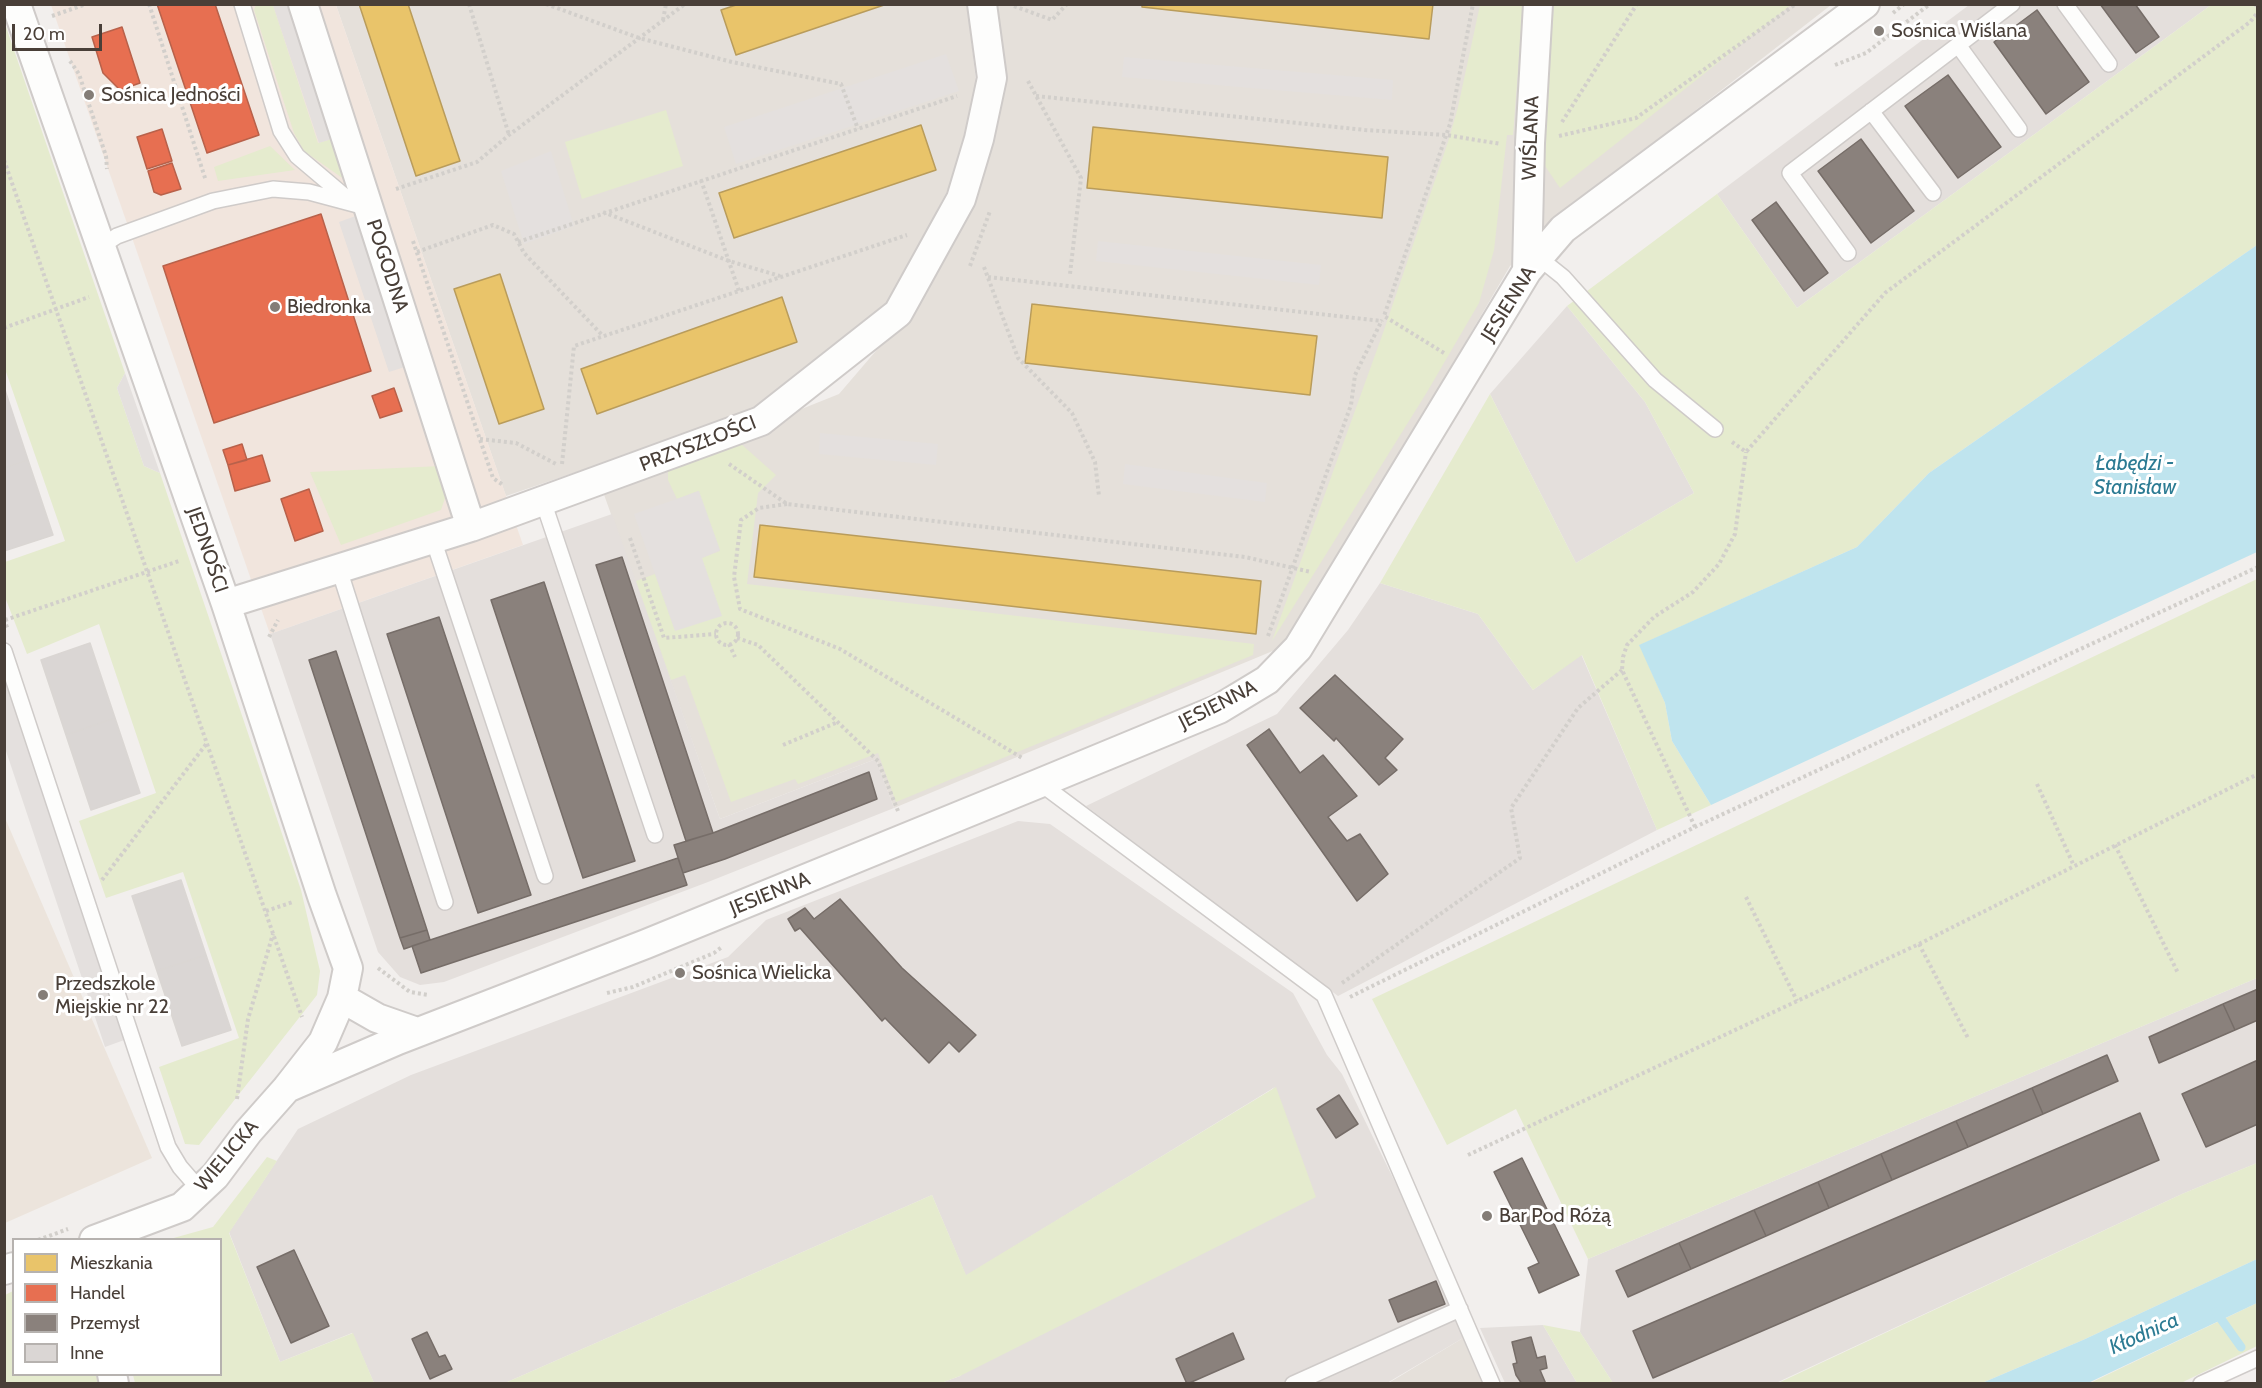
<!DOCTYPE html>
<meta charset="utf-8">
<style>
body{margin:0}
#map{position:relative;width:2262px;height:1388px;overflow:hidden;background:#f2efed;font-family:Cabin,sans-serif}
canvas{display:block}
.frame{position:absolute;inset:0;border:6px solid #493f38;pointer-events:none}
.legend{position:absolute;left:12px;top:1238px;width:210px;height:138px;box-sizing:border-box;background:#fff;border:2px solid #b6b2af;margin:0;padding:8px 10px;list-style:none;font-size:18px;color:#493f38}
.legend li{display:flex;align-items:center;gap:12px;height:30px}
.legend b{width:30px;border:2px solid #b6b2af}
.scale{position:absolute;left:12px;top:24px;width:90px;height:27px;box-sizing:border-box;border:3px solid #493f38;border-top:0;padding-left:8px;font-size:18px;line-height:21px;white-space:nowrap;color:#493f38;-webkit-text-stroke:4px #fff;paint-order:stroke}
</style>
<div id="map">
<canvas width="2262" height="1388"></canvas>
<div class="frame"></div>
<ul class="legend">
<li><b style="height:16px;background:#e9c46a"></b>Mieszkania</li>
<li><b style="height:16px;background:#e76f51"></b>Handel</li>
<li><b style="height:16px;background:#8a817c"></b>Przemysł</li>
<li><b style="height:16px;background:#dad6d4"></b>Inne</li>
</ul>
<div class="scale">20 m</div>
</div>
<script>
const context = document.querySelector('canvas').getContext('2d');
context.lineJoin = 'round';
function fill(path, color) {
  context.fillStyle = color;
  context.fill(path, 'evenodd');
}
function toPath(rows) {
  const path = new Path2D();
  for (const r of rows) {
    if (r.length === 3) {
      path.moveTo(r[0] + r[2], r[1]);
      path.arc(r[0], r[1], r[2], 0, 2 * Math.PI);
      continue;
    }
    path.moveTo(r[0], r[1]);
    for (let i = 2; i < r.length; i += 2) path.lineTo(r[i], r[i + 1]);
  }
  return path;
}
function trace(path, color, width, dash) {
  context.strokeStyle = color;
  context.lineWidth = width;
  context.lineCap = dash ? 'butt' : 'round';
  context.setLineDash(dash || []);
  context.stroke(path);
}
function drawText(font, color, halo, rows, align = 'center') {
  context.font = font + ' Cabin,sans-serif';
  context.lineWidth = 6;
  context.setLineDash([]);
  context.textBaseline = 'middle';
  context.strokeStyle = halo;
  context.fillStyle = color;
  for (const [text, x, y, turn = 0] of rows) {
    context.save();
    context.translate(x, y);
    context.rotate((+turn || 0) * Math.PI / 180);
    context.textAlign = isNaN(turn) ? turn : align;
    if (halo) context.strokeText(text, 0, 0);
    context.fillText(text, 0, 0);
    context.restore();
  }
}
const residential = toPath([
 [336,5,967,5,977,89,957,172,886,308,746,414,506,496],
 [996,5,1831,5,1589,193,1510,266,1304,618,1280,648,894,808,876,759,720,819,602,489,839,394,929,289,992,144],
 [1463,1338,1482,1383,1387,1384]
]);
const commercial = toPath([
 [51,5,336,5,523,545,270,634]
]);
const industrial = toPath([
 [1969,5,2211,5,1797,308,1717,194],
 [1567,306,1645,402,1694,493,1576,563,1490,394],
 [612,514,720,819,876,759,894,808,708,882,444,982,420,985,400,977,378,952,270,634],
 [1380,583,1478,614,1533,690,1581,654,1657,830,1338,996,1086,806,1277,714,1348,630],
 [1018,821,1050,824,1293,993,1327,1055,1342,1074,1420,1233,1463,1338,1387,1383,941,1383,960,1376,1275,1087,966,1276,932,1195,505,1383,374,1383,352,1333,280,1362,229,1232,298,1129,411,1075,728,957,766,920],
 [2257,978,2257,1163,2182,1194,1776,1383,1613,1383,1580,1332,1588,1259],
 [1543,1325,1577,1383,1505,1383,1480,1328]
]);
const education = toPath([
 [5,818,152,1158,5,1223,4,1223]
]);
const green = toPath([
 [256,5,273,5,318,143,338,137,348,182,304,151,294,133,254,10],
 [1480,5,1523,5,1513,135,1507,135,1494,250,1479,303,1427,392,1272,641,1383,333,1448,142,1458,107],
 [1554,5,1791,5,1560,188,1541,160],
 [2211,5,2257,5,2257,245,1929,473,1857,547,1640,645,1665,703,1672,741,1711,805,1657,830,1582,655,1533,690,1478,614,1380,583,1490,394,1576,563,1694,493,1645,402,1567,306,1717,194,1797,308],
 [4,21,125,373,117,388,144,466,160,473,301,890,320,971,317,995,199,1145,185,1144,159,1067,239,1038,183,872,106,898,79,821,156,793,99,624,27,654,5,597,5,562,65,541,5,369],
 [666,110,683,166,582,199,565,142],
 [270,146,295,170,218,181,214,167],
 [740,443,776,475,758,493,747,584,1254,644,1253,655,896,802,878,753,798,784,795,779,731,802,685,675,671,680,636,581,655,574,675,630,702,558,720,551,698,491,677,499,668,480,668,470],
 [441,466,447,492,441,510,341,545,310,472],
 [2257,579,2257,978,1588,1259,1516,1109,1447,1145,1372,999],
 [1276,1087,1316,1197,960,1376,941,1383,505,1383,932,1195,966,1275],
 [267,1157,277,1161,229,1233,280,1362,353,1333,374,1383,135,1383,133,1375,220,1374,220,1240,170,1239,213,1227],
 [2257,1163,2257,1259,2083,1340,1982,1383,1776,1384,2182,1194],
 [13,1291,14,1374,96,1375,98,1383,5,1383,5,1295],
 [2257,1303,2257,1346,2181,1383,2088,1384],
 [1543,1325,1580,1332,1613,1383,1577,1383]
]);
const parking = toPath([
 [273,5,295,5,338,137,319,143],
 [946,54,959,91,736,164,724,127],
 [1124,57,1393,80,1392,100,1122,77],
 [551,151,574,226,524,244,501,171],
 [361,214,411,365,389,372,339,222],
 [1098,241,1321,265,1319,285,1096,261],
 [125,373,160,473,144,466,117,388],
 [820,433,938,444,936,465,819,454],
 [1125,464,1267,483,1265,502,1123,484],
 [699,491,720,550,702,558,722,616,675,631,634,514],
 [8,683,127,1039,105,1047,5,748,4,684]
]);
const water = toPath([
 [2257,245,2257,552,1711,805,1672,741,1665,703,1639,645,1857,547,1929,473],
 [2257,1259,2257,1303,2088,1383,1982,1383,2083,1340]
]);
const homes = toPath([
 [359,4,408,4,460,161,416,176,359,4],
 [739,4,887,4,736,55,721,10,739,4],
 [1142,4,1433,4,1429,39,1142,7,1142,4],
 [921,125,936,170,734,238,719,193,921,125],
 [1093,127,1388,157,1382,218,1087,188,1093,127],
 [500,274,544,409,499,424,454,289,500,274],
 [782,297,797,342,597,414,581,369,782,297],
 [1032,304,1317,336,1310,395,1025,363,1032,304],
 [760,525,1261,581,1256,634,754,577,760,525]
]);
const shops = toPath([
 [157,4,215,4,259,135,207,153,157,4],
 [122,27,140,83,120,90,103,73,92,37,122,27],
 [162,129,172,161,147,169,137,137,162,129],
 [172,163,181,189,161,195,154,192,148,171,172,163],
 [321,214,371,371,214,423,163,266,321,214],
 [394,388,402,411,380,418,372,396,394,388],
 [242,444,247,460,228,465,223,450,242,444],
 [262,455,270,481,235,491,228,465,262,455],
 [309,489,323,531,295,541,281,499,309,489]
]);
const industry = toPath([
 [2100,4,2135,4,2159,37,2136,53,2100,4],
 [2037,10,2089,82,2046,114,1994,42,2037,10],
 [1948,75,2001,147,1958,178,1905,106,1948,75],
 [1861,139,1914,211,1871,243,1818,171,1861,139],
 [1776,202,1828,273,1804,291,1752,220,1776,202],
 [622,557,713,833,686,841,596,565,622,557],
 [544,582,635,861,583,878,491,600,544,582],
 [439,617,531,895,478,913,387,634,439,617],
 [336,651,427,930,400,938,309,660,336,651],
 [1335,675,1403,739,1385,758,1397,770,1379,785,1336,738,1334,741,1300,708,1335,675],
 [1269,729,1300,773,1323,755,1357,796,1328,817,1347,841,1360,834,1388,874,1357,901,1247,745,1269,729],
 [869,772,877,799,725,859,683,873,674,845,713,833,869,772],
 [678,858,687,885,421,973,412,946,678,858],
 [840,899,902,968,976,1035,959,1052,949,1042,929,1063,885,1018,882,1021,800,928,795,931,788,919,805,908,814,919,840,899],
 [427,930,430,940,404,949,400,938,427,930],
 [2258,989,2258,1020,2235,1030,2223,1004,2258,989],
 [2223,1004,2235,1030,2159,1063,2149,1037,2223,1004],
 [2107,1055,2118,1081,2043,1114,2032,1088,2107,1055],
 [2258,1060,2258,1124,2206,1147,2182,1094,2258,1060],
 [2032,1088,2043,1114,1968,1147,1956,1121,2032,1088],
 [1339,1095,1358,1124,1336,1138,1317,1109,1339,1095],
 [2140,1113,2159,1160,1653,1378,1633,1331,2140,1113],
 [1956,1121,1968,1147,1892,1180,1881,1154,1956,1121],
 [1881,1154,1892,1180,1829,1208,1818,1182,1881,1154],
 [1522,1158,1579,1275,1539,1293,1528,1268,1539,1263,1494,1172,1522,1158],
 [1818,1182,1829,1208,1766,1236,1754,1210,1818,1182],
 [1754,1210,1766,1236,1691,1269,1679,1243,1754,1210],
 [1679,1243,1691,1269,1628,1297,1616,1271,1679,1243],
 [294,1250,329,1326,291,1343,257,1267,294,1250],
 [1436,1281,1445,1304,1398,1322,1389,1300,1436,1281],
 [427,1332,439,1357,445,1355,452,1369,430,1379,412,1339,427,1332],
 [1233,1333,1244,1359,1187,1384,1176,1359,1233,1333],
 [1531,1337,1537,1358,1545,1356,1547,1368,1540,1370,1546,1384,1522,1384,1516,1375,1513,1364,1517,1363,1512,1342,1531,1337]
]);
const stream = toPath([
 [2216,1312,2241,1347]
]);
const building = toPath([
 [4,387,28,460,4,468,4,387],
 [28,460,53,535,4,551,4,468,28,460],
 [90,643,115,718,66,735,41,660,90,643],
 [115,718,140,793,91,810,66,735,115,718],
 [181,880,206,955,157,971,132,896,181,880],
 [206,955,231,1030,182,1046,157,971,206,955]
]);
const path = toPath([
 [149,4,206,181],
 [469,4,509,135],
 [546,4,639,38,732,62,841,84,858,129],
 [2254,4,2258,6],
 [1014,6,1052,20,1067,4],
 [1893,13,1904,4],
 [52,16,86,4],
 [663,20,666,4],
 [70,61,79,74,106,156,107,169],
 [1835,65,1866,53,1930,4],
 [1028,81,1081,178,1070,274],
 [1036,96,1365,130,1446,135,1501,144],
 [1562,122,1637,4],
 [1559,136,1636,118,1796,4],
 [4,160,302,1017],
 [701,180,739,291],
 [396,189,477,162,509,135,685,4],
 [603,212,729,261,780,276],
 [413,241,493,478,503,485],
 [518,242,957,96],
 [417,252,493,225,514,234,524,253,603,336],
 [970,266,990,211],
 [984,267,1018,358,1072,413,1095,462,1099,496],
 [988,277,1382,321],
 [4,328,89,297],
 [1444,353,1384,316,1450,124,1473,4],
 [480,439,516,443,556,464],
 [1732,442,1746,452,1885,293,2250,22,2258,12],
 [562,464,574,346,907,235],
 [729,464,787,504,1245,557,1311,572],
 [787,504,759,508,741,520,734,577,740,609,840,649,1024,759],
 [630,538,664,638,716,634],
 [4,619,8,630],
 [5,620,179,561],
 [727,634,11],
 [1268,636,1351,405,1355,375,1382,320],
 [269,637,278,620],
 [737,638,758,645,878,761,898,811],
 [729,644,735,657],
 [783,745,838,722],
 [2037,784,2074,866],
 [1695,827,1622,670,1623,657,1627,645,1654,617,1693,592,1719,564,1735,534,1746,452],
 [2115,845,2178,973],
 [102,880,207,743],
 [1746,897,1797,1001],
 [266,911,293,902],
 [1919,944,1968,1038],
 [378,968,410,992,428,995],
 [1342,983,1520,858,1511,808,1578,708,1622,670],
 [607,993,633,987,714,953,722,947],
 [1350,997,1695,827,2258,567],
 [237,1099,248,1019,273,934],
 [1468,1155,1919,944,2258,774],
 [38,1240,68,1229]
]);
const lane = toPath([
 [242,4,281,131,297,156,349,200],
 [2065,4,2109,64],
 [1958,45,2019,129],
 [1871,111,1933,193],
 [100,247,117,236,213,201,273,189,309,192,369,208],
 [1848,253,1790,173,2012,4],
 [1538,257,1563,277,1655,380,1715,429],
 [543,501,655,835],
 [433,539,545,876],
 [339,569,445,902],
 [4,651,168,1147,180,1167,200,1190],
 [1040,783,1324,995,1492,1384],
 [1293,1384,1460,1309],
 [2201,1384,2258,1358]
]);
const street = toPath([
 [16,4,226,604,322,896,348,968,342,998,323,1042,287,1088,248,1132,215,1176,182,1207,94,1240],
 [303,4,471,527],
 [1527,271,1530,143,1538,4],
 [226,604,471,527,761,421,898,313,961,199,979,139,992,78,982,4],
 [342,998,377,1018,417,1032],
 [287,1088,398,1040,646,944,1040,783,1219,709,1267,680,1298,648,1527,271,1563,229,1865,4],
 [4,1270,14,1267],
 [112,1374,114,1384]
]);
const markers = [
 [1879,31,6,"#847d77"],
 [89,95,6,"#847d77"],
 [275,307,6,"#847d77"],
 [680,973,6,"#847d77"],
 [43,995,6,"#847d77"],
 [1487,1216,6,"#847d77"]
];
const poiNames = [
 ["Sośnica Wiślana",1891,31],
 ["Sośnica Jedności",101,95],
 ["Biedronka",287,307],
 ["Sośnica Wielicka",692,973],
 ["Przedszkole",55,984],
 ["Miejskie nr 22",55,1007],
 ["Bar Pod Różą",1499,1216]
];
const streetNames = [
 ["WIŚLANA",1531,138,-88],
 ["POGODNA",387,266,72],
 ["JESIENNA",1509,304,-58],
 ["PRZYSZŁOŚCI",698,444,-21],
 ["JEDNOŚCI",207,550,71],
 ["JESIENNA",1218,705,-27],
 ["JESIENNA",770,894,-22],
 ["WIELICKA",227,1156,-50]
];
const waterNames = [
 ["Łabędzi -",2135,464],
 ["Stanisław",2135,488],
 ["Kłodnica",2144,1334,-24]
];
fill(residential, '#e5e0da');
fill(commercial, '#f1e5dd');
fill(industrial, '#e4dfdc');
fill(education, '#ece4dc');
fill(green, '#e5ebce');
fill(parking, '#e4e0de');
fill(water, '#bfe4ee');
fill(homes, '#e9c46a');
trace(homes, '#b99c5b', 1.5);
fill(shops, '#e76f51');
trace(shops, '#b8614a', 1.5);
fill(industry, '#8a817c');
trace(industry, '#766d68', 1.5);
trace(stream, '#bfe4ee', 9);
fill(building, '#dad6d4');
trace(building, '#dad6d3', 1.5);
trace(lane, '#cfcbc9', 18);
trace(street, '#cfcbc9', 32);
trace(path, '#d2cfcb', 4, [3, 3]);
trace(lane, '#fdfdfc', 15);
trace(street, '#fdfdfc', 28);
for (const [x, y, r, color] of markers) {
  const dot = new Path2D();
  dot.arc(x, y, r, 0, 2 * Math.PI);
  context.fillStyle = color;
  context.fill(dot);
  trace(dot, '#fff', 2);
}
drawText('20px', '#493f38', '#fff', poiNames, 'left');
drawText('20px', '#493f38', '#fff', streetNames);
drawText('italic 21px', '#2c7b93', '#fff', waterNames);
</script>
